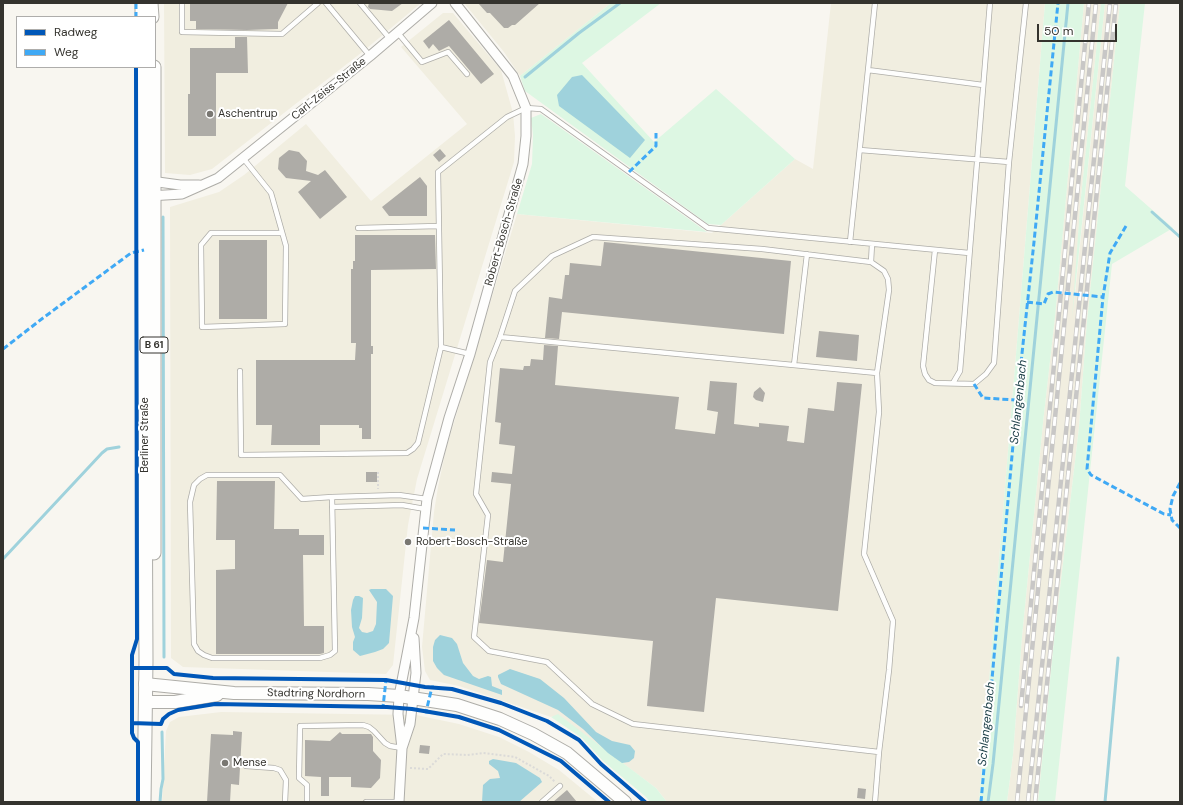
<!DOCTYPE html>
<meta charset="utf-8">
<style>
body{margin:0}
#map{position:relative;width:1183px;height:805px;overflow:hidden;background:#f8f6f0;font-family:"DM Sans",sans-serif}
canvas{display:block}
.frame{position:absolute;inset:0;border:4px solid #34332e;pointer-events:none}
.legend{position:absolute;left:16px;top:16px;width:140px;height:52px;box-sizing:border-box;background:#fff;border:1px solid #aeadab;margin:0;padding:5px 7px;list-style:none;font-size:12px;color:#34332e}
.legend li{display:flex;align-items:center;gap:8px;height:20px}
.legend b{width:20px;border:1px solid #aeadab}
.scale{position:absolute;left:1037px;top:24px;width:80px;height:18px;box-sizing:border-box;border:2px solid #34332e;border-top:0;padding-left:5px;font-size:12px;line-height:14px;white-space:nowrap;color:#34332e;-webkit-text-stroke:3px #fff;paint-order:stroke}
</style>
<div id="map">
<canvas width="1183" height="805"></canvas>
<div class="frame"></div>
<ul class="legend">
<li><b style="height:5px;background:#0057b8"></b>Radweg</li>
<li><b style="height:5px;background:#3fa9f5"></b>Weg</li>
</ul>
<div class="scale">50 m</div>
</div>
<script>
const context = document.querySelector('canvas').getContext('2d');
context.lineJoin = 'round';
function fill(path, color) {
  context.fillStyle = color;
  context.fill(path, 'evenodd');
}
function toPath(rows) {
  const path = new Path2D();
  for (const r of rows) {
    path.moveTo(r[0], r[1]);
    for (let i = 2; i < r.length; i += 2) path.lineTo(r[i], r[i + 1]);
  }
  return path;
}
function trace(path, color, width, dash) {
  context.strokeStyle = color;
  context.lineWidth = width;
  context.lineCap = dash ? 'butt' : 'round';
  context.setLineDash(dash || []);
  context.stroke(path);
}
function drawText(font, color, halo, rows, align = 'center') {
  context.font = font + ' "DM Sans",sans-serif';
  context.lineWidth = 4;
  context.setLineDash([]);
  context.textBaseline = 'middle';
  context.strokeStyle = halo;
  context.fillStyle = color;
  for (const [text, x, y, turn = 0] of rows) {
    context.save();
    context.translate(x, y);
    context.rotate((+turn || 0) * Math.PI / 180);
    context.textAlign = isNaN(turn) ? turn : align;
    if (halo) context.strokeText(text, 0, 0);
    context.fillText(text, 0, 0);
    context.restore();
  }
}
const built = toPath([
 [164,3,421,3,361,53,212,169,190,175,165,173],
 [464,3,611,3,520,76,504,52],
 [831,3,1045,3,979,802,667,802,656,788,558,715,551,717,459,686,430,680,425,671,422,647,434,512,438,487,446,449,517,214,712,233,795,159,813,169],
 [1084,3,1101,3,1080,207,1074,304,1105,3,1120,3,1087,321,1079,427,1054,640,1038,802,1007,802,1013,755,1022,637,1043,423,1055,317],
 [443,13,453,13,501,70,513,113,515,136,514,162,417,479,408,525,393,665,386,674,183,667,171,658,170,207,219,192,244,175,306,124,371,201,467,124,401,47],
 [221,712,416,715,459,724,499,737,529,752,559,770,598,802,162,802,166,731,170,722,179,717]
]);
const green = toPath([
 [611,3,661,3,582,63,654,142,716,89,795,159,721,225,708,224,525,91,520,76],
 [1045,3,1084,3,1055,317,1043,423,1022,637,1013,755,1007,802,979,802],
 [1101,3,1105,3,1072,319,1080,207],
 [1120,3,1145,3,1125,186,1173,228,1112,264,1055,802,1038,802,1054,640,1079,427,1087,321],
 [541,114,707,232,517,214,532,164,533,135,531,118],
 [558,714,656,788,667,802,650,802,646,797,603,761,582,738,551,717]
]);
const water = toPath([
 [582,75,645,140,630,158,559,106,557,95,572,77],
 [371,589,386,589,393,596,389,643,383,649,375,652,360,656,353,650,353,642,355,637,352,627,351,610,353,600,355,596,359,596,363,598,362,618,359,628,362,632,367,633,373,631,376,624,377,602,369,590],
 [440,635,452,638,457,644,463,663,473,676,479,679,488,676,491,677,492,686,502,690,502,695,444,675,437,668,433,661,433,647,435,640],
 [510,669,540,679,564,698,596,732,612,741,630,745,635,751,634,758,629,762,622,763,608,753,583,729,558,710,501,684,498,677,498,675],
 [493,759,516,763,540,778,542,782,519,802,482,802,483,785,490,779,500,778,498,771,489,764,489,761]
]);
const stream = toPath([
 [525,77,579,33,620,3],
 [1152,212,1180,237],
 [163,217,164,657],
 [3,559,102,453,107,449,119,447],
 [160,802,161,789,163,779,162,732],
 [988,802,993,764,1068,3],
 [1105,802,1118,658]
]);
const building = toPath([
 [190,3,288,3,278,22,278,29,247,30,196,29,196,21,190,21],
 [369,3,403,3,392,11,370,9,368,7],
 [478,3,540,3,515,25,512,25,508,28,504,28,490,13,487,13],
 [449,20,494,74,481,84,449,46,439,51,433,44,429,49,423,41],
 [235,37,247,37,248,73,216,73,216,136,188,136,188,94,190,94,190,48,235,48],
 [440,149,446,156,439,162,433,155],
 [289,150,299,152,307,161,306,171,318,175,325,170,347,197,320,219,298,192,311,181,286,178,278,169,279,158],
 [420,177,427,186,427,216,389,216,382,207],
 [355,235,435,235,436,269,371,270,371,346,373,346,373,354,371,354,371,439,362,439,362,428,359,428,359,425,320,425,320,445,271,445,272,425,256,425,256,360,355,360,356,343,351,343,351,269,353,269,353,261,355,261],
 [219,240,267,240,267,319,219,319],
 [604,242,791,261,784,334,562,312,559,339,545,338,549,297,562,299,565,275,569,275,570,263,601,266],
 [819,331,859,335,857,361,816,357],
 [544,345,558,346,555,385,679,397,675,429,715,434,718,412,707,410,710,381,737,383,734,424,759,427,759,423,789,426,787,441,804,443,808,408,834,411,837,382,862,384,838,611,716,598,704,712,647,706,653,641,479,623,487,560,503,562,511,484,491,482,492,472,512,474,515,446,499,444,501,423,495,422,500,368,523,370,524,366,530,366,531,359,543,360],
 [760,387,765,393,763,402,756,400,753,397,754,392],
 [366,472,377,472,377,482,366,482],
 [217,481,275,481,274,529,299,529,299,535,324,535,324,555,303,555,304,626,324,626,324,653,320,654,216,654,216,570,235,569,235,540,216,540],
 [233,731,242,732,239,785,231,784,230,802,207,802,211,734,233,735],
 [340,732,342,734,371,734,373,737,373,751,381,760,380,778,371,788,351,787,351,777,329,777,329,796,321,796,321,777,305,776,305,740,330,741],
 [420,745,430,746,429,754,419,753],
 [858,788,866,789,865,799,857,798],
 [567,790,577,802,553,802]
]);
const path = toPath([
 [378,472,378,489],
 [410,768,428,769,443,754,467,755,483,753,515,757,549,776,555,782]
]);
const lane = toPath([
 [182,3,182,32,282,34,318,3],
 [326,3,370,56],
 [360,3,390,39],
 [398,33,422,62,448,52,467,74],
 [868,70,983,85],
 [860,150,1009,162],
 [243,158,271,193,286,246,285,324,202,327,201,245,211,233,282,233],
 [358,228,439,226],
 [850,242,875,3],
 [935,250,923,366,925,374,929,380,935,383,974,384,986,374,994,363,1009,162,1026,3],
 [871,262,872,244],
 [500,337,877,373],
 [441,347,470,354],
 [794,365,807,254],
 [240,371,241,455,407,453,413,449,418,443,441,347,438,172,507,117,526,108,541,109,708,228,969,253],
 [953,383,960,371,990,3],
 [332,497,335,651,330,655,320,658,212,658,204,655,198,651,194,644,190,502,194,485,200,479,207,475,280,475,302,499,332,497,399,495,427,499],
 [332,507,402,505,425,509],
 [246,766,274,768,280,770,286,780,285,802],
 [307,802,307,785,299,778,300,726,363,725,369,727,374,731,385,743,390,746,402,748],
 [366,802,399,802],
 [542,802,560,786],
 [875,802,879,752,633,724,592,704,547,662,489,651,474,637,488,515,476,494,490,362,500,337,515,291,552,256,593,237,762,249,871,262,884,271,888,279,889,290,877,373,879,412,864,554,893,621,889,670,879,752]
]);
const street = toPath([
 [148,182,158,182,180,185,199,185],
 [149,196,182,194,218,178,370,56,432,3],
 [402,748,398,714,399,696,414,618,427,499,449,418,470,354,523,164,526,136,526,108,513,76,455,3],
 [399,802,402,748,410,724,416,673,414,638]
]);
const secondary = toPath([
 [145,684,234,693,368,694,399,696,457,705,500,719,533,734,567,753,625,802],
 [145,702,175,702,217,695]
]);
const primary = toPath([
 [142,3,142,17],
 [151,3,152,17],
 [143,67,144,196,146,661,144,802],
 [154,553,154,67]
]);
const rail = toPath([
 [1021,706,1089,3],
 [1017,802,1096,3],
 [1028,802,1110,3],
 [1035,802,1116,3]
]);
const quiet = toPath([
 [136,3,136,17],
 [629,172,656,146,656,133],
 [1126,226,1110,253,1103,297,1087,469,1091,475,1164,514,1171,515],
 [1027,302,1044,304,1048,294,1053,292,1103,297],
 [3,349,43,318,131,253,144,250],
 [974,384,983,398,1017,400],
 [1180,483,1173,496,1170,509,1172,520,1180,528],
 [423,528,455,530],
 [380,707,383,707,386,680,381,680],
 [429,712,426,712,432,687,434,687],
 [981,802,1017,400,1034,242,1058,3]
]);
const cycleway = toPath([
 [136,67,137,639,132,655,132,733,134,738,138,742,138,802],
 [132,668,167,668,174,674,213,678,386,680,425,687,452,689,501,703,547,721,579,740,601,764,645,802],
 [132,723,161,724,163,719,169,714,178,710,215,704,387,707,412,709,459,717,499,730,561,761,609,802]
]);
const markers = [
 [210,114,4,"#797772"],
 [408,542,4,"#797772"],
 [225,763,4,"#797772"]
];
const shields = [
 [154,345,28]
];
const shieldNames = [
 ["B 61",154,345]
];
const streetNames = [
 ["Carl-Zeiss-Straße",329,89,-39],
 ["Robert-Bosch-Straße",504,232,-74],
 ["Berliner Straße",145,435,-90],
 ["Stadtring Nordhorn",316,694,1]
];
const poiNames = [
 ["Aschentrup",218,114],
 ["Robert-Bosch-Straße",416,542],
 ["Mense",233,763]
];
const waterNames = [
 ["Schlangenbach",1019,402,-84],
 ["Schlangenbach",987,724,-84]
];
fill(built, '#f1eee0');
fill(green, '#ddf7e3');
fill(water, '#9fd2dc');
trace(stream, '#9fd2dc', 3);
fill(building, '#aeaca7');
trace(lane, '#aeada8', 6);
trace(street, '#aeada8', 11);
trace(secondary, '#aeada8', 14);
trace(primary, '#aeada8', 15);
trace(path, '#dbdad8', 2, [2, 2]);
trace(lane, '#fefefd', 4.5);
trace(street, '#fefefd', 9);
trace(secondary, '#fefefd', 12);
trace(primary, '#fefefd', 13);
trace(rail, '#c8c7c6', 4.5);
trace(rail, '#fff', 3, [9]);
trace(quiet, '#3fa9f5', 3, [6, 3]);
trace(cycleway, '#0057b8', 4);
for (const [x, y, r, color] of markers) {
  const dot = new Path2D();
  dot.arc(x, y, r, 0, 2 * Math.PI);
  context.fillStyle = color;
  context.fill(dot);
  trace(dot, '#fff', 1.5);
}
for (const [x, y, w] of shields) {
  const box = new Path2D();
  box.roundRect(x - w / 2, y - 8, w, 16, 3);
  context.fillStyle = '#fff';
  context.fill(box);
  trace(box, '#34332e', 1);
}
drawText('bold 10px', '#34332e', null, shieldNames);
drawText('11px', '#34332e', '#fff', streetNames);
drawText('11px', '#34332e', '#fff', poiNames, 'left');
drawText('italic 12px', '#1e4149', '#fff', waterNames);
</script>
